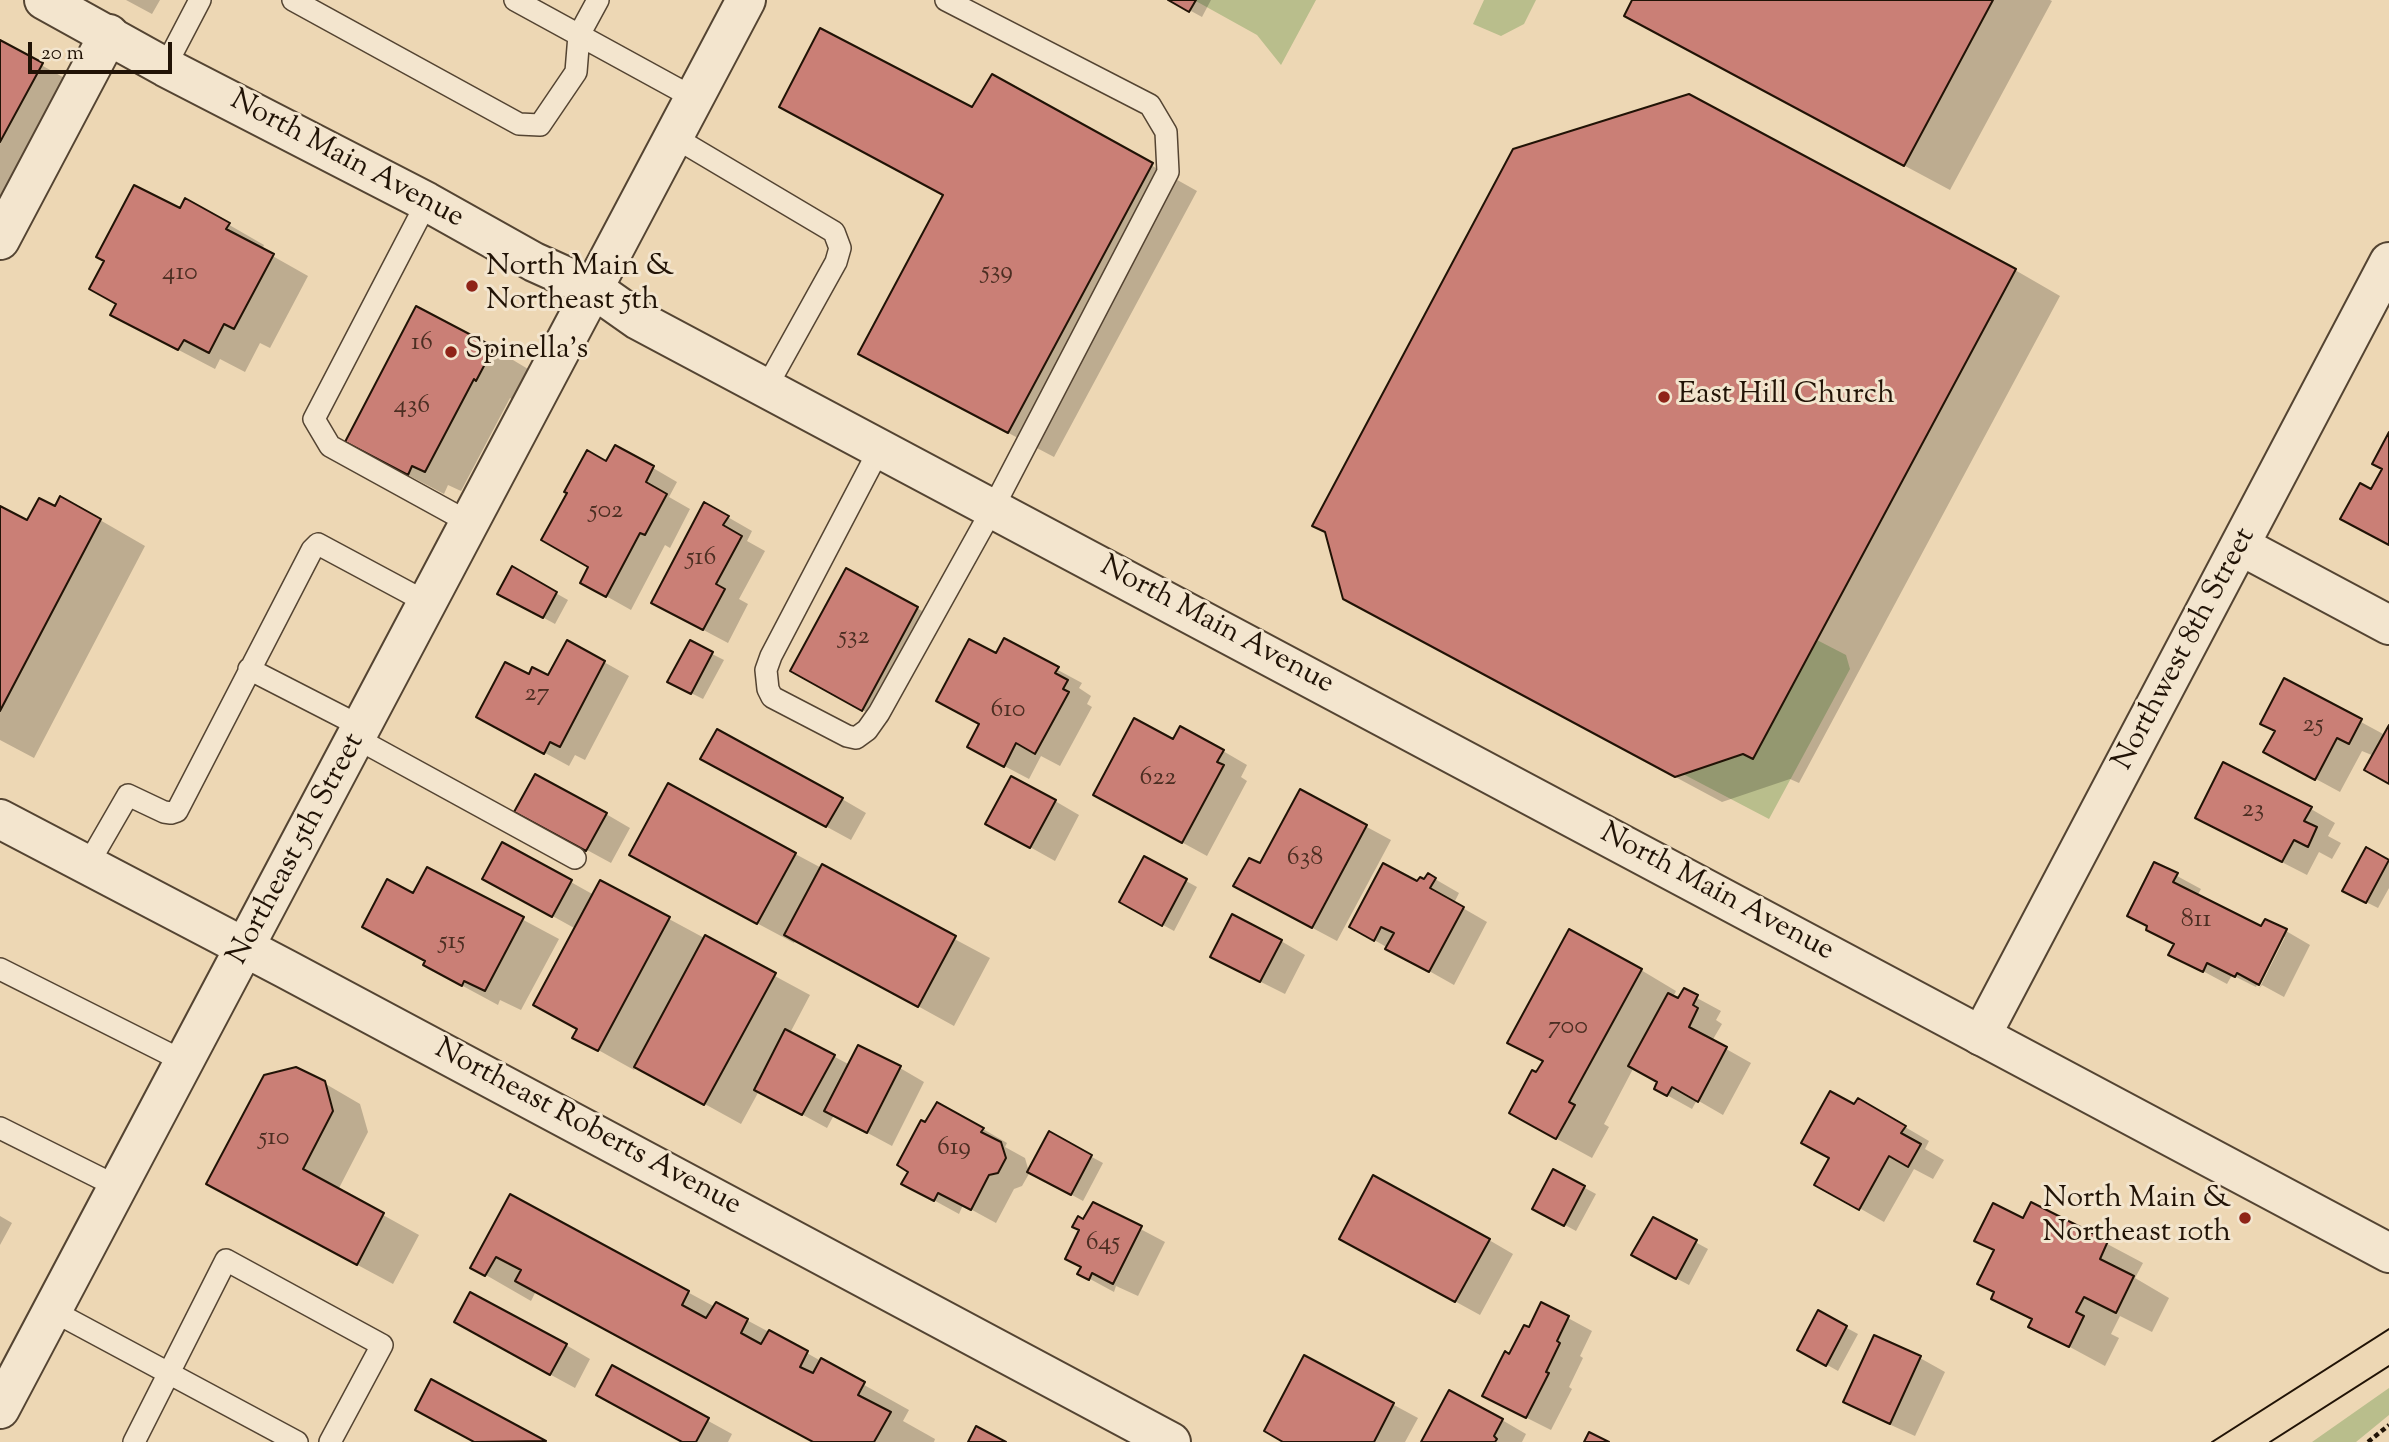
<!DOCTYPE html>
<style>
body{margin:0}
#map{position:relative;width:2389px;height:1442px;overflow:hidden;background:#edd7b4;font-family:"Sorts Mill Goudy",serif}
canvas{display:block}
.scale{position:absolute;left:28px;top:42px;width:144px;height:32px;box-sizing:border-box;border:4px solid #211306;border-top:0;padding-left:9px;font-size:21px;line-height:24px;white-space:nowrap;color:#211306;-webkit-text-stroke:5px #f3e5ce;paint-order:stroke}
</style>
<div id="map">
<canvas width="2389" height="1442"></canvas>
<div class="scale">20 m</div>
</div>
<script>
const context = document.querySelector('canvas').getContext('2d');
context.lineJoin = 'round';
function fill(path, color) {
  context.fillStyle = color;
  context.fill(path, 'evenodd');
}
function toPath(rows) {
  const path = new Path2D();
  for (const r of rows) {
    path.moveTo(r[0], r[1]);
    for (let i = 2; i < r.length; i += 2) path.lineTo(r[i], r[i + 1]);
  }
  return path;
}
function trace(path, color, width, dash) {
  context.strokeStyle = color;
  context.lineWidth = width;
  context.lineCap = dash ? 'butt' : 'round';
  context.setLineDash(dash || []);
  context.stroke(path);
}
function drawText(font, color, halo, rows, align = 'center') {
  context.font = font + ' "Sorts Mill Goudy",serif';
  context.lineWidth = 6;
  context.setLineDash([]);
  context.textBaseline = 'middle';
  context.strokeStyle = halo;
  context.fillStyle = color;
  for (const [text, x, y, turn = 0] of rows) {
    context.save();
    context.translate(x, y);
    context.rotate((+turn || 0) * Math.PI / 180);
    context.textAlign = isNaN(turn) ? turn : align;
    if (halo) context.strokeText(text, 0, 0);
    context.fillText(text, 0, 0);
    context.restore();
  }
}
const green = toPath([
 [1194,0,1316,0,1281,65,1257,35],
 [1484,0,1536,0,1524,24,1501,36,1473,24],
 [1817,640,1846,655,1850,669,1769,819,1683,774,1743,754,1753,759],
 [2389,1388,2389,1415,2356,1442,2312,1442]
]);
const shadow = toPath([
 [126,0,160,0,152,14],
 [1171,0,1211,0,1202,17],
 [1634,0,2050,0,2052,1,1950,190,1672,41],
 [0,42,77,85,0,251],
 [992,76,1197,191,1054,457,906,379,944,196,781,106,973,109],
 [186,200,264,245,262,250,308,276,270,348,260,343,245,372,220,359,215,369,148,334],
 [2015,270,2060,296,1799,783,1790,779,1722,802,1390,624],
 [493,348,528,369,512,399,510,398,461,491,448,485,444,494,383,462],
 [653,468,677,482,669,497,690,509,670,548,665,545,631,610,606,596,591,567],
 [705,504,752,531,747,541,765,551,739,599,748,604,728,643,677,616],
 [0,508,28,523,55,509,100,520,145,546,34,758,0,740],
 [513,569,568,600,555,624,511,600],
 [917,608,941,622,887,723,816,685],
 [1004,641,1082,683,1079,688,1091,696,1087,704,1092,707,1060,766,1041,756,1029,779,993,760,981,724,996,655],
 [568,642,629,676,585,760,575,755,569,766,503,730,530,676,549,677],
 [690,643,724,660,703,699,681,688],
 [2285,681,2385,735,2389,728,2389,782,2374,756,2362,751,2340,792,2290,765,2276,731],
 [1174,741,1223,751,1247,765,1241,777,1247,781,1207,856,1119,808],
 [726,772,842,799,866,813,851,840],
 [668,786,990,958,954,1026,796,939,794,943,667,875],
 [1300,791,1391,840,1337,941,1260,900,1261,865],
 [1055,801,1079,815,1055,861,1012,837],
 [2311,809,2335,823,2328,836,2341,843,2332,859,2319,852,2307,875,2221,831],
 [606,814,630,828,611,863,541,825],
 [503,844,594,895,669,919,810,995,790,1033,850,1065,900,1068,924,1082,892,1146,834,1115,827,1128,759,1091,741,1124,636,1066,634,1070,575,1037,579,1030,576,929,509,892],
 [2366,849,2389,862,2389,888,2378,908,2356,897],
 [1144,858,1197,887,1174,931,1121,902],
 [2155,864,2201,889,2197,896,2262,929,2286,931,2310,945,2284,997,2262,985,2259,989,2285,937,2281,937,2256,987,2232,975,2227,984,2171,954,2175,945,2148,929],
 [428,869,559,939,521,1010,500,1000,498,1005,461,985,414,895],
 [1428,875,1459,893,1454,903,1487,922,1454,985,1351,927,1417,884,1425,881],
 [1281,941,1305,955,1285,994,1237,970],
 [1641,970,1676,991,1673,997,1679,1001,1684,991,1721,1011,1716,1020,1722,1024,1712,1041,1751,1063,1723,1115,1697,1100,1692,1109,1656,1089,1660,1082,1634,1067,1604,1124,1609,1127,1592,1158,1546,1133,1537,1074,1544,1062,1510,1042],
 [324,1083,360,1104,368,1132,338,1190,419,1235,393,1284,244,1204],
 [1859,1100,1929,1141,1925,1149,1944,1160,1933,1179,1914,1169,1884,1222,1817,1184],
 [983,1129,1007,1143,1005,1147,1025,1158,1029,1172,1049,1134,1103,1163,1083,1201,1030,1172,1022,1186,1014,1189,996,1223,963,1205,959,1214,928,1197],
 [1554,1171,1596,1194,1576,1231,1534,1208],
 [511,1196,715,1307,717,1304,769,1332,909,1410,903,1421,935,1439,934,1442,814,1442,536,1291,531,1301,472,1267],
 [1093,1204,1165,1242,1138,1296,1116,1286,1114,1292,1079,1273,1083,1267,1082,1230],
 [2032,1204,2143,1263,2135,1278,2169,1298,2152,1332,2120,1316,2111,1334,2119,1338,2105,1366,2031,1326,2033,1321,1993,1298,1996,1292,1995,1251,1977,1240,2023,1220],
 [0,1216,12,1223,0,1245],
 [1653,1219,1708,1249,1689,1285,1645,1262],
 [1489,1240,1513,1254,1480,1315,1365,1252],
 [1542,1304,1592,1331,1580,1356,1583,1358,1569,1387,1572,1389,1551,1430,1509,1409,1510,1356,1529,1330],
 [1819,1313,1858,1334,1838,1371,1799,1349],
 [480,1336,566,1345,590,1359,575,1388],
 [1875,1338,1920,1358,1945,1372,1915,1436,1869,1415,1845,1401],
 [1305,1357,1418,1418,1405,1442,1285,1442],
 [612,1368,732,1434,728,1442,684,1442],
 [432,1382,543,1442,476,1442,441,1423],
 [1502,1420,1526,1434,1522,1442,1423,1442]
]);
const building = toPath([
 [1168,0,1196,0,1189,12,1168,0],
 [1632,0,1993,0,1904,166,1624,16,1632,0],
 [820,28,972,107,992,74,1153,163,1008,433,858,354,943,195,779,107,820,28],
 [0,40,43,63,0,142,0,40],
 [1689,94,2016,269,1753,759,1743,754,1675,777,1343,599,1325,532,1312,526,1513,149,1689,94],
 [134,185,180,208,185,198,230,223,226,229,274,254,234,329,224,324,209,353,184,340,178,350,110,315,116,304,89,289,104,261,96,257,134,185],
 [416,306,494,347,476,381,474,379,425,472,412,466,408,475,345,442,416,306],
 [2389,432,2389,545,2340,519,2360,483,2371,489,2382,469,2372,464,2389,432],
 [615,445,654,466,646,482,667,494,645,535,640,533,606,597,580,583,588,567,541,540,567,493,564,492,587,450,606,461,615,445],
 [60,496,101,519,0,711,0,506,27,520,39,498,55,506,60,496],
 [704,502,729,516,723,525,742,536,716,584,725,589,703,630,651,603,704,502],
 [512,566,557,592,543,618,497,594,512,566],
 [846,568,918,607,862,711,790,671,846,568],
 [1004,638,1059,667,1055,673,1068,680,1063,689,1069,692,1035,754,1016,743,1004,767,967,747,979,724,936,701,969,639,996,653,1004,638],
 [567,640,605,661,560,747,550,742,544,754,476,717,505,662,529,674,532,667,548,675,567,640],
 [690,640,713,652,691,694,667,682,690,640],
 [2284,678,2362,719,2349,744,2337,738,2315,780,2263,752,2275,731,2260,724,2284,678],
 [1134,718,1173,739,1180,726,1224,750,1217,762,1224,765,1182,843,1093,795,1134,718],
 [2389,725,2389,784,2364,770,2389,725],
 [717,729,843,798,826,827,700,759,717,729],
 [2223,762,2312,807,2304,821,2317,827,2308,847,2294,840,2282,862,2195,818,2223,762],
 [535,774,607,813,586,851,514,812,535,774],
 [1011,776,1056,800,1030,848,985,824,1011,776],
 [668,783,796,853,757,924,629,855,668,783],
 [1300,789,1367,825,1312,928,1233,886,1249,858,1260,863,1300,789],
 [502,842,572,880,552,917,482,879,502,842],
 [2366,847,2389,860,2366,903,2342,891,2366,847],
 [1144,856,1187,879,1162,926,1119,902,1144,856],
 [2154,862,2178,873,2173,882,2261,926,2265,919,2287,929,2259,985,2237,973,2235,977,2207,963,2203,972,2168,955,2174,944,2146,930,2147,926,2127,916,2154,862],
 [1383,863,1417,881,1420,877,1424,879,1428,873,1436,878,1430,888,1464,907,1429,972,1385,949,1394,933,1381,927,1374,941,1349,927,1383,863],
 [822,864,956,936,918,1007,784,935,822,864],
 [427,867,524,917,485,991,464,981,462,986,423,965,425,961,362,927,387,879,413,893,427,867],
 [600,880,670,917,598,1051,572,1038,577,1029,533,1005,600,880],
 [1232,914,1282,940,1260,982,1210,957,1232,914],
 [1569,929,1642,969,1569,1102,1575,1105,1556,1139,1509,1113,1532,1070,1536,1072,1543,1061,1507,1043,1569,929],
 [705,935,776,973,704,1105,634,1067,705,935],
 [1684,988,1698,995,1693,1005,1698,1008,1689,1027,1727,1047,1698,1102,1672,1087,1667,1096,1654,1089,1657,1082,1628,1066,1668,993,1678,998,1684,988],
 [785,1029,835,1055,802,1115,754,1090,785,1029],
 [858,1045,901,1066,867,1133,824,1111,858,1045],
 [296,1067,325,1081,333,1111,303,1169,384,1213,357,1265,206,1184,264,1075,296,1067],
 [1830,1091,1854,1104,1858,1098,1906,1126,1901,1133,1921,1144,1908,1167,1889,1156,1859,1210,1814,1185,1829,1158,1801,1143,1830,1091],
 [937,1102,984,1128,981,1132,1001,1142,1006,1158,998,1173,989,1175,971,1210,938,1193,934,1201,901,1184,908,1172,897,1165,921,1120,925,1122,937,1102],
 [1049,1131,1092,1155,1071,1195,1027,1172,1049,1131],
 [1553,1169,1585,1186,1564,1226,1532,1209,1553,1169],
 [1373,1175,1490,1239,1455,1302,1339,1239,1373,1175],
 [510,1194,689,1291,682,1305,706,1318,716,1302,748,1319,741,1333,761,1344,769,1330,808,1351,800,1367,813,1373,821,1358,865,1382,858,1395,891,1412,874,1442,813,1442,515,1281,521,1270,496,1257,485,1276,470,1268,510,1194],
 [1093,1202,1142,1226,1113,1284,1092,1273,1089,1280,1077,1274,1081,1267,1065,1259,1079,1230,1072,1227,1078,1216,1083,1219,1093,1202],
 [2031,1202,2108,1241,2100,1259,2134,1276,2116,1313,2084,1297,2076,1312,2084,1316,2069,1347,2028,1327,2032,1319,1991,1299,1994,1292,1977,1284,1994,1250,1974,1241,1993,1203,2023,1218,2031,1202],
 [1653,1217,1697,1240,1676,1279,1631,1255,1653,1217],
 [470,1292,567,1344,550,1375,454,1322,470,1292],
 [1541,1302,1569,1316,1557,1341,1560,1343,1546,1372,1549,1373,1526,1418,1482,1396,1505,1351,1509,1354,1524,1325,1529,1327,1541,1302],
 [1818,1310,1847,1326,1826,1366,1797,1350,1818,1310],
 [1874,1335,1921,1356,1890,1424,1843,1402,1874,1335],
 [1304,1355,1394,1403,1374,1442,1283,1442,1264,1431,1304,1355],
 [612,1365,709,1418,696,1442,682,1442,596,1395,612,1365],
 [431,1379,546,1441,474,1442,415,1410,431,1379],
 [1449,1390,1503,1419,1494,1436,1497,1439,1495,1442,1421,1442,1449,1390],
 [976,1426,1006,1442,968,1442,976,1426],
 [1589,1432,1609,1442,1584,1442,1589,1432]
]);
const path = toPath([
 [2368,1442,2389,1425]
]);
const service = toPath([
 [293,0,519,124,540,125,576,72,579,35,515,0],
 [598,0,579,35,694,98],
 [165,67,200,0],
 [674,137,834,232,840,248,836,262,766,388],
 [427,202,314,419,330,446,470,523],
 [880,448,771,656,766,670,768,689,772,697,847,736,856,738,867,730,879,713,993,508,1168,172,1166,132,1150,105,946,0],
 [249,669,362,727],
 [356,738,575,858],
 [87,866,128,795,164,812,171,813,177,811,312,550,318,544,428,603],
 [0,969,185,1062],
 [0,1128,118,1187],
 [53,1311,297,1442],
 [134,1442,226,1260,382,1345,330,1442]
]);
const minor = toPath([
 [0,240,109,34],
 [2241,546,2389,625],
 [0,819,286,969,1171,1442],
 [1981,1036,2389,262],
 [0,1409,746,0]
]);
const tertiary = toPath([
 [44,0,165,67,427,202,534,262,594,289,638,320,2389,1253]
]);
const tram = toPath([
 [2212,1442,2389,1329],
 [2270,1442,2389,1366]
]);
const markers = [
 [472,286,7,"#8f2418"],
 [451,352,7,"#8f2418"],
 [1664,397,7,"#8f2418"],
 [2245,1218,7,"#8f2418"]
];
const numberNames = [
 ["539",997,274],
 ["410",180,275],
 ["16",422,345],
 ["436",412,408],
 ["502",606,513],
 ["516",701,560],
 ["532",854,639],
 ["27",537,696],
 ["610",1008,712],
 ["25",2313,727],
 ["622",1158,780],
 ["23",2253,812],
 ["638",1305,860],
 ["811",2196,922],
 ["515",452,944],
 ["700",1568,1029],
 ["510",274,1140],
 ["619",954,1150],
 ["645",1103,1245]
];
const streetNames = [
 ["North Main Avenue",346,161,28],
 ["North Main Avenue",1216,627,28],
 ["Northwest 8th Street",2186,650,-62],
 ["Northeast 5th Street",298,850,-62],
 ["North Main Avenue",1716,894,28],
 ["Northeast Roberts Avenue",587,1129,28]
];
const poiNames = [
 ["North Main &",486,269],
 ["Northeast 5th",486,303],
 ["Spinella's",465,352],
 ["East Hill Church",1678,397],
 ["North Main &",2231,1201,"right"],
 ["Northeast 10th",2231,1235,"right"]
];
fill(green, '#b9be8c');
fill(shadow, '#0003');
fill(building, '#ca7f76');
trace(building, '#211306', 2);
trace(service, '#544432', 24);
trace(minor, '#544432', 42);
trace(tertiary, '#544432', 42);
trace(path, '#211306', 4.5, [5, 3.5]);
trace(service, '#f3e5ce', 21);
trace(minor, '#f3e5ce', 38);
trace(tertiary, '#f3e5ce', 38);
trace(tram, '#211306', 2);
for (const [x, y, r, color] of markers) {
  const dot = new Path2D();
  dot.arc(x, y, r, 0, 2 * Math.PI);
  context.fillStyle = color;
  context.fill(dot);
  trace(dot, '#f3e5ce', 2.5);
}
drawText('26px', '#4b2e22', null, numberNames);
drawText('30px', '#211306', '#f3e5ce', streetNames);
drawText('30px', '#211306', '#f3e5ce', poiNames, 'left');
</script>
